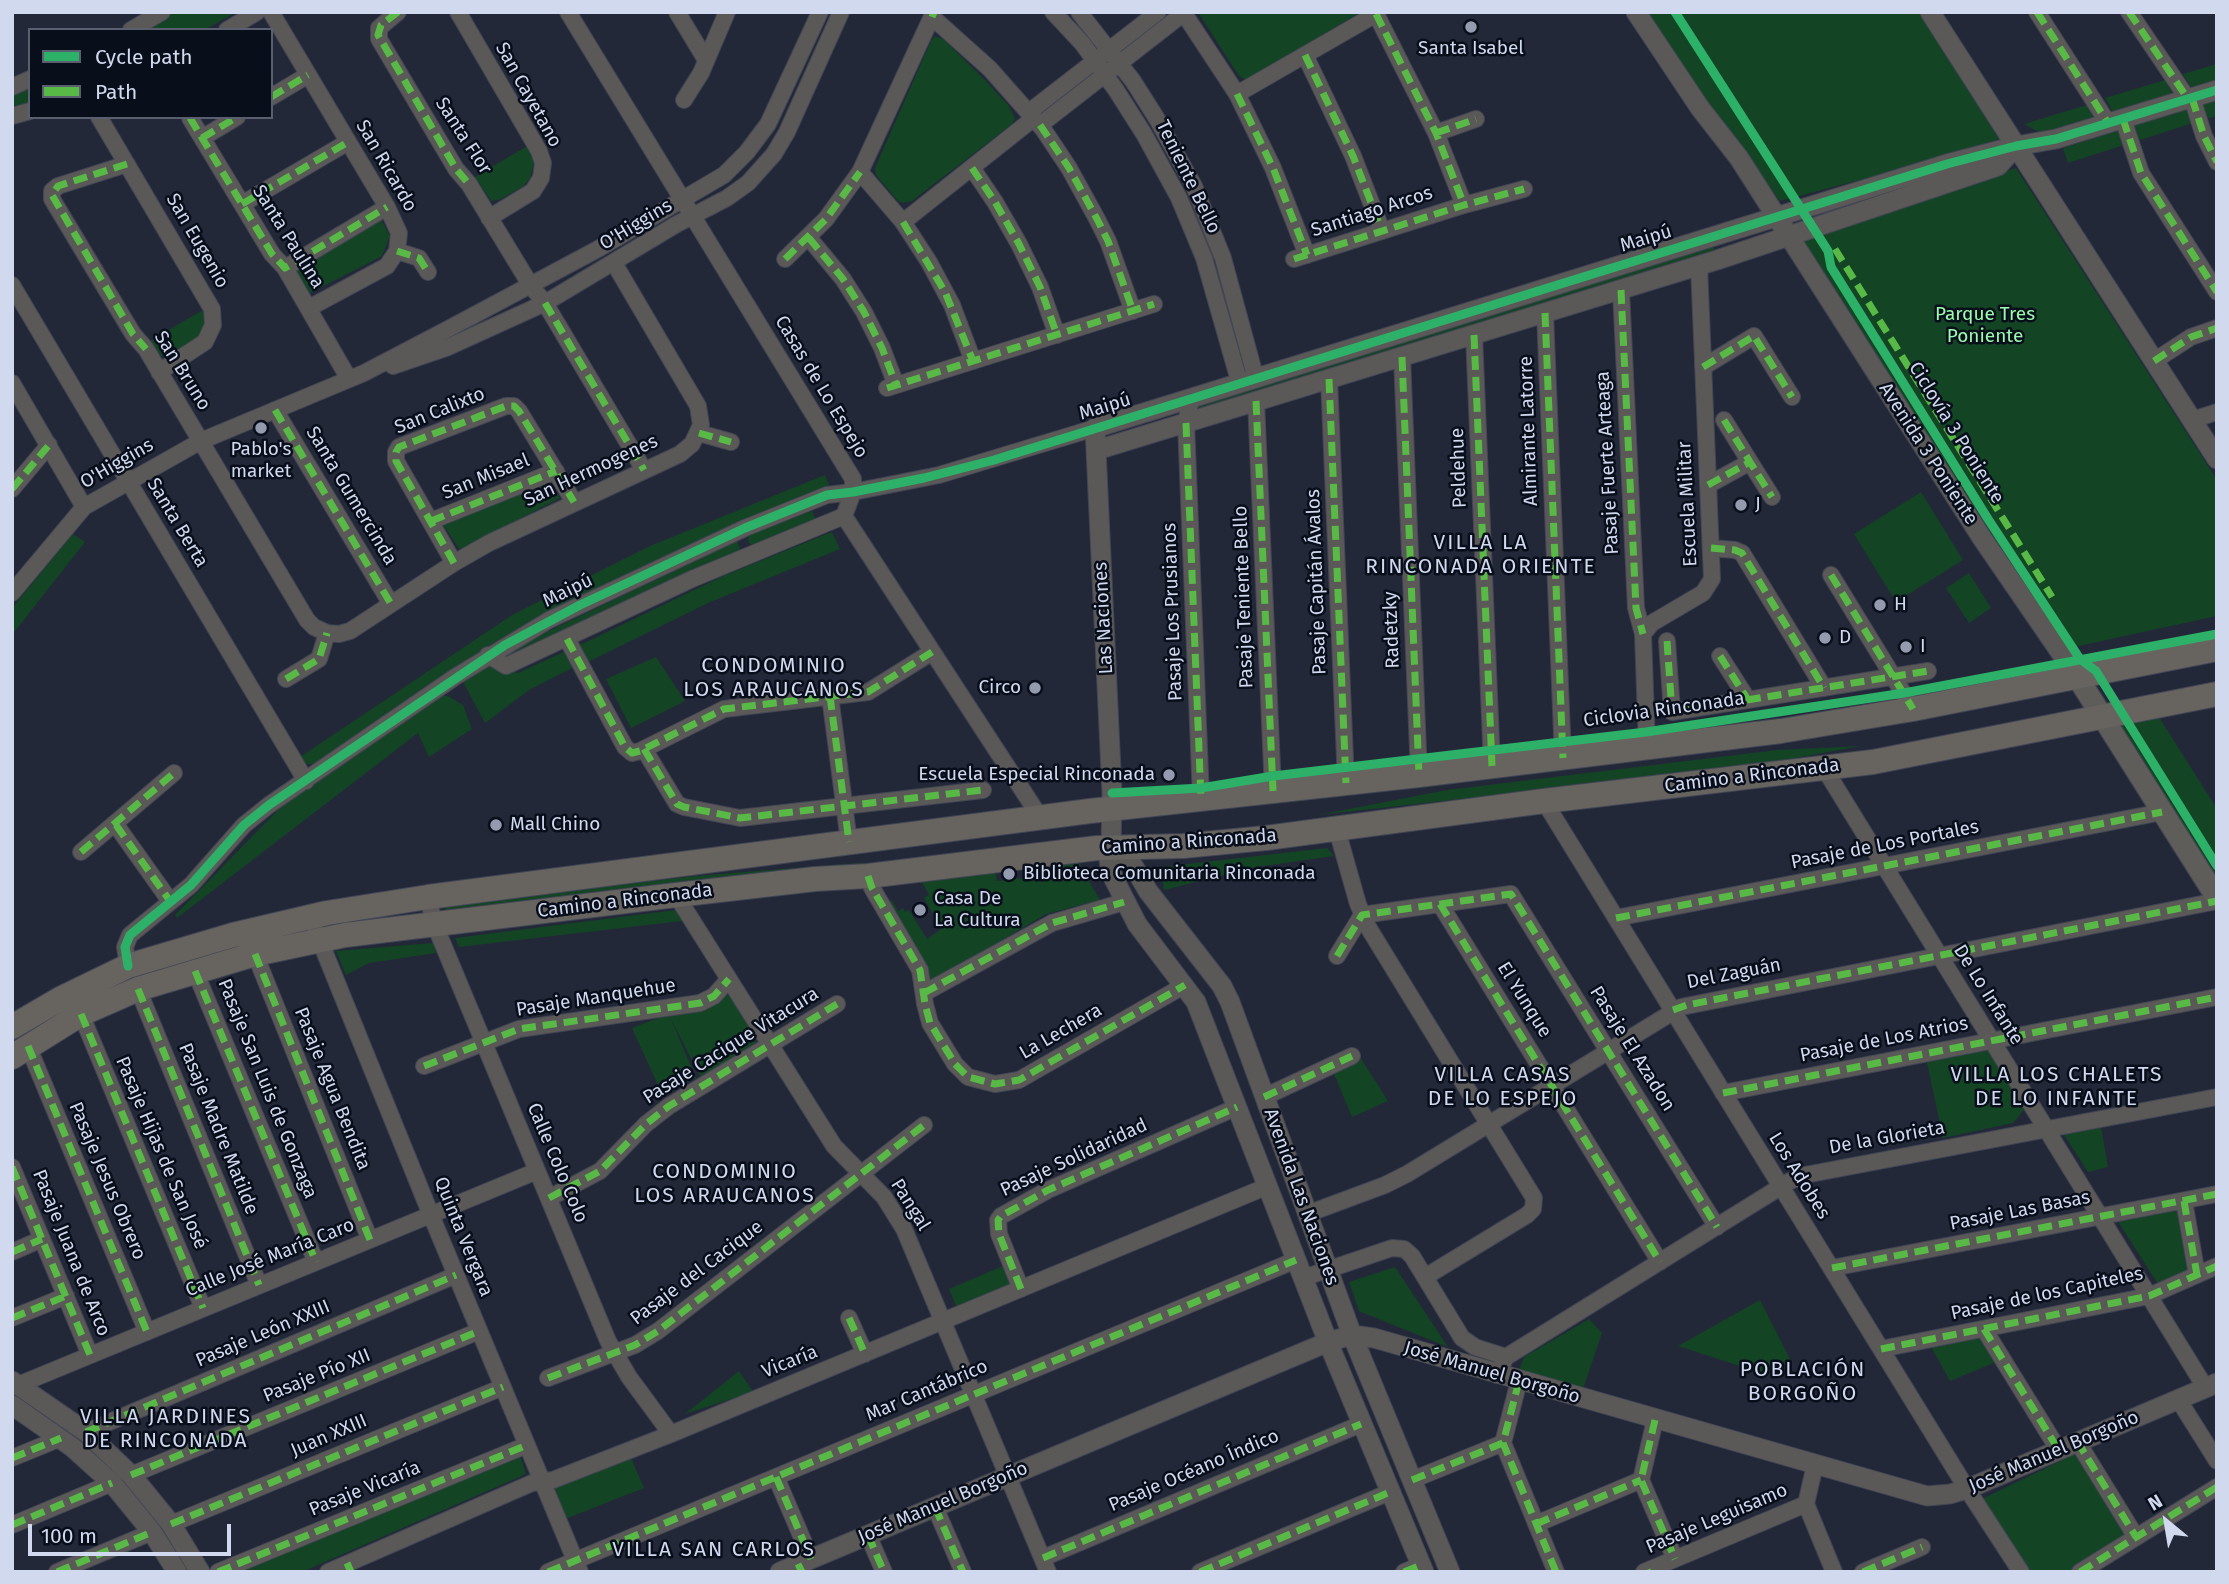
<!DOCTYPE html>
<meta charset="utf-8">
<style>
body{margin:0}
#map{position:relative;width:2229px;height:1584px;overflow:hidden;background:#232839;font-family:"Fira Sans",sans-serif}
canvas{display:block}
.frame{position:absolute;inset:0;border:14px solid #d1d9ee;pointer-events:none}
.legend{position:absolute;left:28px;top:28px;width:245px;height:91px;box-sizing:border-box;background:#090e1b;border:2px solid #595f6f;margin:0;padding:9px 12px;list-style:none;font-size:21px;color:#d1d9ee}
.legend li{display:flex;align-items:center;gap:14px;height:35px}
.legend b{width:35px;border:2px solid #595f6f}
.north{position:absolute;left:2131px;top:1486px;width:70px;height:70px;-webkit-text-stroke:5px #090e1b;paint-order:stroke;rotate:330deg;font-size:19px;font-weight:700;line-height:28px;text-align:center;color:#d1d9ee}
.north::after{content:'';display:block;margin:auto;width:24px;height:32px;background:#d1d9ee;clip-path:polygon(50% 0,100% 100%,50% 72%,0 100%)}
.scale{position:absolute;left:28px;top:1524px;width:203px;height:32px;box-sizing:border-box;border:4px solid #d1d9ee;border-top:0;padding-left:9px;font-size:21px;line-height:24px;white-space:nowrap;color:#d1d9ee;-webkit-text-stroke:5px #090e1b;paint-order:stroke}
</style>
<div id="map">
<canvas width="2229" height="1584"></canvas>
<div class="frame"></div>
<ul class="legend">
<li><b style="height:9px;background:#2db169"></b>Cycle path</li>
<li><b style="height:9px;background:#58b947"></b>Path</li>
</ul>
<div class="north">N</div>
<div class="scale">100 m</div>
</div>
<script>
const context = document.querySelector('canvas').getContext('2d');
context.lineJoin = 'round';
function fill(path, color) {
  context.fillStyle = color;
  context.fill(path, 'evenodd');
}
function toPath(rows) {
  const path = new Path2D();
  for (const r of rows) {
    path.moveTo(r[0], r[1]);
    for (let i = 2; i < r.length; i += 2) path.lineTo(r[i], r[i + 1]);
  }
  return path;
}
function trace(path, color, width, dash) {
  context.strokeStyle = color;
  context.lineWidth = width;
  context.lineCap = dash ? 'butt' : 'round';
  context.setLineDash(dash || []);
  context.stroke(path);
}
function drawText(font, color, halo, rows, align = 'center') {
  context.font = font + ' "Fira Sans",sans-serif';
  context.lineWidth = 5;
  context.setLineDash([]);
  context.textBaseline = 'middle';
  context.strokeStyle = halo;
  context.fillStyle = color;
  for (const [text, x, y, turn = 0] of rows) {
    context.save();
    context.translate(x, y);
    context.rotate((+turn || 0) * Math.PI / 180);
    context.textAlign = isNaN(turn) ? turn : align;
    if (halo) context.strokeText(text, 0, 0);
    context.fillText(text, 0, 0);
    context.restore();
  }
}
const green = toPath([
 [172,12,237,12,204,30,143,30],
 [1198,12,1361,12,1246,80,1239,76],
 [1645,12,1918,12,1999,139,1909,167,1780,201,1705,102],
 [935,36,943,39,983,78,1009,106,1015,119,1012,124,912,201,903,203,898,201,876,175,875,168,931,41],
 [2217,64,2217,80,2192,88,2183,74],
 [2165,80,2173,93,2113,112,2105,98],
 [30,86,30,102,12,107,12,95],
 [2217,100,2217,116,2206,119,2202,105],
 [2090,104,2098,118,2043,134,2024,124],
 [2189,108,2193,123,2137,141,2132,126],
 [2120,130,2124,145,2068,163,2063,148],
 [527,146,534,162,530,179,522,187,501,199,491,201,475,177],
 [2016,168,2217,480,2217,616,2065,649,1798,239],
 [380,218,390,236,382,256,310,293,295,269],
 [1713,245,1714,250,1711,254,1198,410,1195,408,1196,402],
 [203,310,205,317,204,325,197,338,170,356,161,356,158,354,150,341],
 [825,475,831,489,587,594,494,643,316,764,307,764,300,757,512,615,650,546],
 [550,482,560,498,460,550,441,522],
 [1921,492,1963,560,1896,602,1854,534],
 [812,511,816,520,755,547,748,542,749,535],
 [832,532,840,549,708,603,588,662,578,646,723,576],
 [73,534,85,542,12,635,12,608],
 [737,541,741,552,505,659,501,654],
 [1969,573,1991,608,1969,623,1946,588],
 [568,650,576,666,529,690,485,723,461,678,482,665,518,673],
 [656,657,685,701,631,728,606,679],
 [437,696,448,696,463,705,472,729,429,757,418,733,177,918,175,915,287,801],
 [2157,714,2217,809,2217,887,2118,724],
 [1861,746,1747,767,1318,815,1447,790,1777,750],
 [1327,848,1334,856,1256,867,1164,890,1161,867],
 [1076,858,1100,900,1046,914,931,982,886,903,892,900,898,911,903,908,905,912,909,910,927,939,941,929,924,898,929,895,920,878,995,869,997,881,1023,878,1022,866],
 [870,862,683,888,444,911,449,903,695,876],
 [676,910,682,921,459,947,455,938],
 [433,943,436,953,369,963,346,975,336,951],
 [724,993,730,996,756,1039,755,1046,701,1078,670,1017,696,1078,662,1094,632,1028],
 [1985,1045,2024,1110,2013,1123,1943,1138,1926,1058],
 [1360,1057,1388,1101,1352,1117,1333,1071],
 [2101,1127,2108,1167,2088,1172,2063,1133],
 [2179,1210,2192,1270,2160,1287,2117,1220],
 [1003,1266,1012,1287,958,1310,949,1289],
 [1395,1267,1448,1347,1359,1311,1349,1282],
 [1760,1300,1791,1361,1765,1374,1678,1346],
 [1589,1319,1602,1333,1581,1395,1517,1375,1524,1357],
 [1983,1332,2001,1360,1950,1381,1929,1343],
 [739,1371,753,1392,685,1414],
 [519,1453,526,1474,302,1572,229,1572],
 [2077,1453,2130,1533,2068,1572,2027,1572,1984,1505,1984,1498],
 [631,1458,644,1488,565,1519,555,1488]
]);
const minor = toPath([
 [271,12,387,207,399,233,397,251,387,266,309,308],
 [398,12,379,28,379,39,456,169,469,184,531,286,545,303,644,470],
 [458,12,539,151,543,163,541,178,533,191,489,218],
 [568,12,853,479,853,492,844,516],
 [677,12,706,60],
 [1053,12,1082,43,1116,90,1144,134,1179,198,1204,258,1240,384],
 [1079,12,1133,81,1157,119,1194,186,1223,258,1256,379],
 [1183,12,1237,94,1273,168,1307,255],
 [1375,12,1436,133,1464,205],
 [2037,12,2108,123],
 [2129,12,2188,99],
 [932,17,990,69,1043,129,1069,168,1097,219,1108,241,1133,311],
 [131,30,162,12],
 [227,30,257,12],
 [1305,55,1353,156,1382,231],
 [12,87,30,79],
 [1237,94,1376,14],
 [271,97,308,75],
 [2192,98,2204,136,2217,162],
 [684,100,701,73,727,12],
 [1029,112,1158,12],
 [12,116,30,111],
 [99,117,212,309,213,325,205,342,159,372],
 [190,118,272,254,285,268,349,379],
 [2123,119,2141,173,2217,292],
 [1040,125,1184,13],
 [1436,133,1476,119],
 [202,138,237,117],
 [127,164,58,186,52,191,52,199,133,334,146,349,307,620,314,627,327,633,339,634,350,631,454,563,489,543,680,454,692,444,701,425,698,406,614,263],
 [972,168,995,202,1019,244,1040,287,1057,335],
 [860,172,903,222,929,262,952,305,973,361],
 [242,204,348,142],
 [903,222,1034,118],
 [809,238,843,279,864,312,882,348,896,385],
 [397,251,419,258,428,272],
 [785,259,826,219,860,172,934,12],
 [1294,259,1464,205,1524,189],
 [285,268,387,207],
 [12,285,306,781],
 [1621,290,1636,608,1643,634],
 [1545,313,1563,758],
 [1474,335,1492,766],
 [1402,357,1419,775],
 [2154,361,2191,337,2217,328],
 [393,366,446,348,545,303,677,224,727,198,748,183,774,154,787,132,841,12],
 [1703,367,1754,336,1792,397],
 [1329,379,1346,783],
 [12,383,84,507],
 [887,388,1154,304],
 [1191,399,1186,423,1201,799],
 [1256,401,1273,791],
 [275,410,391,604],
 [1724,420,1750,462],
 [2192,420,2217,412],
 [699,433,731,442],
 [1708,485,1750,462,1772,497],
 [12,489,49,445],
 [844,516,1040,817],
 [431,521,556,471],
 [1711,548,1735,550,1742,553,1824,688],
 [454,563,396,461,396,452,399,447,506,406,514,406,519,411,574,502],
 [1831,575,1913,709],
 [12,593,84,507,201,441,364,373,450,328,598,249,724,175,747,152,768,124,820,12],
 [567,639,625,747,632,753,640,751,724,709,868,692,932,652],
 [1667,641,1672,712,1928,671],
 [488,655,506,666,692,579,844,516],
 [1720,656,1748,700],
 [286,679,319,659,327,633],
 [830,696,849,842],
 [1647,747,1643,634,1652,623,1703,593,1712,579,1699,266],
 [644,749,677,804,684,807,740,818,983,790],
 [1824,768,2205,1387],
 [1544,801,1967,1489,2021,1572],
 [116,825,170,901],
 [1337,830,1358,904,1368,927,1534,1198,1533,1209,1527,1215,1425,1277],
 [81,852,174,773],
 [868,876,872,888,920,970,925,1004,930,1023,955,1064,968,1077,995,1084,1019,1080,1185,985],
 [676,895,834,1146,884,1197,904,1229,1048,1572],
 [428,897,434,923,608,1341,629,1377,671,1434],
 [1440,904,1660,1262],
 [1616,918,2162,812],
 [316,931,431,1215,580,1572],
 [255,954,370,1240],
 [1337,956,1362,915,1511,894,1717,1227],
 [128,966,125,947,130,935,191,885,244,825,269,805,455,677,549,620,745,528,827,495,853,492,939,475,1095,428],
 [195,971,316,1262],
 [138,989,259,1285],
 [924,993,1052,923,1124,902],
 [81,1014,203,1308],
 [28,1046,147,1332],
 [424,1066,519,1029,700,1003,714,996,729,979],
 [1723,1093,2217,997],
 [1264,1097,1352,1056],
 [12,1167,90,1355],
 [549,1198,600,1171,646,1124,669,1106,837,1004],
 [2184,1201,2197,1275],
 [1307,1214,1385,1185,1407,1174,1681,1007,2217,901],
 [12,1252,42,1239],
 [1832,1268,2217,1194],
 [1303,1278,1392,1248,1404,1249,1412,1256,1462,1338,1475,1347,1506,1357],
 [1021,1289,999,1234,998,1220,1001,1216,1048,1190,1237,1107],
 [12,1318,66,1296],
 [849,1318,865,1354],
 [1984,1329,2058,1449],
 [1881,1349,2149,1296,2217,1266],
 [1497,1375,1506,1357,1790,1181,1805,1175,2217,1097],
 [548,1378,635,1345,658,1331,924,1125],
 [1519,1381,1503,1443,1556,1572],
 [18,1385,537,1171],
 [2178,1399,2217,1461],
 [1655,1420,1641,1480,1675,1559],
 [86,1432,456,1275],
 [2077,1441,2136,1537],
 [12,1458,61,1438],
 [1815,1465,1806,1504,1834,1572],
 [131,1475,479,1331],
 [776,1477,811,1559],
 [1412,1480,1503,1443],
 [935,1507,963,1572],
 [171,1524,503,1387],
 [1536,1524,1641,1480],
 [12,1525,112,1483],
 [868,1535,884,1572],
 [1043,1558,1361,1424],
 [57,1572,152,1532],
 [218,1572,527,1445],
 [328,1572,532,1483,553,1480,671,1434,1268,1186],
 [548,1572,1296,1260],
 [1200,1572,1390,1492],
 [1404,1572,1421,1565],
 [1644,1572,1806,1504],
 [1863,1572,1922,1547],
 [2080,1572,2217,1487]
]);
const tertiary = toPath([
 [1636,12,1700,108,1739,158,1982,538,2076,675],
 [1930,12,2217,459],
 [1097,450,1717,260,1998,166,2016,146],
 [1111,848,1122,853,1131,862,1148,891,1222,986,1230,1002,1352,1335,1450,1572],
 [12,1381,86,1432,131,1475,171,1524,200,1572],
 [12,1405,72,1447,112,1483,152,1532,177,1572],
 [780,1572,1328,1342,1352,1335,1374,1338,1927,1496,1950,1494,1967,1489,2217,1383],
 [1424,1572,1328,1342,1196,1002,1137,924,1111,873,1109,859,1111,848,1112,793,1095,428,1947,164,2016,146,2056,139,2217,90]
]);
const secondary = toPath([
 [2076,675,2217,898]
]);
const primary = toPath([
 [12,1027,60,999,128,966,233,935,327,913,428,897,1090,811,1419,775,1781,731,1913,709,2217,649],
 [12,1057,81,1014,138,989,255,954,345,935,676,895,815,879,868,876,1097,848,1183,846,1266,838,1544,801,1873,762,2217,694]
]);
const quiet = toPath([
 [398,12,381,25,378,35,456,169,469,184],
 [2037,12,2108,123],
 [2129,12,2188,99],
 [1376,14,1436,133,1464,205],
 [932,17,934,12],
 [1305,55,1353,156,1382,231],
 [1237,94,1273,168,1307,255],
 [271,97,308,75],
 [2192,98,2204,136,2217,162],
 [190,118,272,254,285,268,387,207],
 [2123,119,2141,173,2217,292],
 [1040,125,1069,168,1097,219,1108,241,1133,311],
 [1436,133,1476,119],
 [202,138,237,117],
 [127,164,58,186,52,195,133,334,146,349],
 [972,168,995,202,1019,244,1040,287,1057,335],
 [242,204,348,142],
 [903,222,945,292,973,361],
 [809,238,843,279,864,312,882,348,896,385],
 [1835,249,2052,597],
 [397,251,419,258,428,272],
 [785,259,826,219,860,172],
 [1294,259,1464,205,1524,189],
 [1621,290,1636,608,1643,634],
 [545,303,644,470],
 [1545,313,1563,758],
 [1474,335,1492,766],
 [1402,357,1419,775],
 [2154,361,2191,337,2217,328],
 [1703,367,1754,336,1792,397],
 [1329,379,1346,783],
 [887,388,1154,304],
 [1256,401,1273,791],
 [275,410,391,604],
 [1724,420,1750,462],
 [1186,423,1201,799],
 [699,433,731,442],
 [1708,485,1750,462,1772,497],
 [12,489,49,445],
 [431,521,556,471],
 [1711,548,1735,550,1742,553,1824,688],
 [454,563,396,461,396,452,399,447,506,406,514,406,519,411,574,502],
 [1831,575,1913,709],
 [567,639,625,747,632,753,640,751,724,709,868,692,932,652],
 [1667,641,1672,712,1928,671],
 [1720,656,1748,700],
 [286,679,319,659,327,633],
 [830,696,849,842],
 [644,749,677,804,684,807,740,818,983,790],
 [116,825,170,901],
 [81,852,174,773],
 [868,876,872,888,920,970,925,1004,930,1023,955,1064,968,1077,995,1084,1019,1080,1185,985],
 [1440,904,1660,1262],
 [1616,918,2162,812],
 [255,954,370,1240],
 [1337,956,1362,915,1511,894,1717,1227],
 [195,971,316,1262],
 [138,989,259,1285],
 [924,993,1052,923,1124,902],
 [1673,1010,1687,1005,2217,901],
 [81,1014,203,1308],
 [28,1046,147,1332],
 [424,1066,519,1029,700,1003,714,996,729,979],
 [1723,1093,2217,997],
 [1264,1097,1352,1056],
 [12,1167,90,1355],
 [549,1198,600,1171,646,1124,669,1106,837,1004],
 [2184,1201,2197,1275],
 [12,1252,42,1239],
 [1832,1268,2217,1194],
 [1021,1289,999,1234,998,1220,1001,1216,1048,1190,1237,1107],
 [12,1318,66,1296],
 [849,1318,865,1354],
 [1984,1329,2058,1449],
 [1881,1349,2149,1296,2217,1266],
 [548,1378,635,1345,658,1331,924,1125],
 [1519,1381,1503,1443,1556,1572],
 [1655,1420,1641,1480,1675,1559],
 [86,1432,456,1275],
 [2077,1441,2136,1537],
 [12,1458,61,1438],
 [131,1475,479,1331],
 [776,1477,811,1559],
 [1412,1480,1503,1443],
 [935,1507,963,1572],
 [171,1524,503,1387],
 [1536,1524,1641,1480],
 [12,1525,112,1483],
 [868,1535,884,1572],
 [1043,1558,1361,1424],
 [347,1563,351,1572],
 [798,1564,802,1572],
 [1647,1570,1648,1572],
 [57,1572,152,1532],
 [218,1572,527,1445],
 [548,1572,1296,1260],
 [1200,1572,1390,1492],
 [1404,1572,1421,1565],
 [1863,1572,1922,1547],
 [2080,1572,2217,1487]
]);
const cycleway = toPath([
 [1675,12,1828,251,1831,267,1988,519,2080,659,2096,671,2217,866],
 [1112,793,1201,788,1273,776,1646,732,1904,693,2217,634],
 [128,966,125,947,130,935,191,885,244,825,269,805,505,645,580,605,745,528,827,495,853,492,924,478,994,460,1947,164,2016,146,2056,139,2217,90]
]);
const markers = [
 [1471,27,7,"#949baf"],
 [261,428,7,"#949baf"],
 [1741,505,7,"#949baf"],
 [1880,605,7,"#949baf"],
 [1825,638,7,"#949baf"],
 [1906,647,7,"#949baf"],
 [1035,688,7,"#949baf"],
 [1169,775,7,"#949baf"],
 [496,825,7,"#949baf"],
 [1009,874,7,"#949baf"],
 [920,910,7,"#949baf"]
];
const poiNames = [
 ["Santa Isabel",1471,49,"center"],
 ["Pablo's",261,450,"center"],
 ["market",261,472,"center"],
 ["J",1755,505],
 ["H",1894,605],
 ["D",1839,638],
 ["I",1920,647],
 ["Circo",1021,688,"right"],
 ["Escuela Especial Rinconada",1155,775,"right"],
 ["Mall Chino",510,825],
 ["Biblioteca Comunitaria Rinconada",1023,874],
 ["Casa De",934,899],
 ["La Cultura",934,921]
];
const streetNames = [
 ["San Cayetano",528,95,61],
 ["Santa Flor",463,136,57],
 ["San Ricardo",386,166,60],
 ["Teniente Bello",1188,177,64],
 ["Santiago Arcos",1372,212,-18],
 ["O'Higgins",636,225,-31],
 ["Santa Paulina",288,237,58],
 ["Maipú",1646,239,-17],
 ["San Eugenio",197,241,60],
 ["San Bruno",182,371,58],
 ["Casas de Lo Espejo",821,387,59],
 ["Maipú",1105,407,-17],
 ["San Calixto",440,411,-22],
 ["Almirante Latorre",1529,431,-92],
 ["Ciclovía 3 Poniente",1956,433,58],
 ["Avenida 3 Poniente",1928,454,57],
 ["Pasaje Fuerte Arteaga",1608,463,-93],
 ["O'Higgins",117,464,-30],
 ["Peldehue",1459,468,-92],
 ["San Hermogenes",591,471,-25],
 ["San Misael",486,477,-22],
 ["Santa Gumercinda",351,496,59],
 ["Escuela Militar",1688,504,-93],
 ["Santa Berta",177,523,59],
 ["Pasaje Capitán Ávalos",1317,582,-92],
 ["Maipú",568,591,-26],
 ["Pasaje Teniente Bello",1244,597,-92],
 ["Pasaje Los Prusianos",1173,612,-92],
 ["Las Naciones",1104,618,-93],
 ["Radetzky",1392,630,-92],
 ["Ciclovia Rinconada",1664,710,-8],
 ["Camino a Rinconada",1752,776,-7],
 ["Camino a Rinconada",1189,842,-4],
 ["Pasaje de Los Portales",1885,845,-11],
 ["Camino a Rinconada",625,901,-7],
 ["Del Zaguán",1734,974,-11],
 ["De Lo Infante",1988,995,58],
 ["Pasaje Manquehue",596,998,-9],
 ["El Yunque",1524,1000,58],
 ["La Lechera",1061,1032,-30],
 ["Pasaje de Los Atrios",1884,1040,-11],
 ["Pasaje Cacique Vitacura",731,1046,-32],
 ["Pasaje El Azadon",1632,1049,58],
 ["Pasaje San Luis de Gonzaga",267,1089,68],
 ["Pasaje Agua Bendita",332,1089,68],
 ["Pasaje Madre Matilde",218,1129,68],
 ["De la Glorieta",1887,1138,-10],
 ["Pasaje Hijas de San José",161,1153,67],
 ["Pasaje Solidaridad",1074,1158,-25],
 ["Calle Colo Colo",557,1163,67],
 ["Los Adobes",1799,1176,58],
 ["Pasaje Jesus Obrero",107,1181,67],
 ["Avenida Las Naciones",1301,1197,70],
 ["Pangal",910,1205,58],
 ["Pasaje Las Basas",2020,1211,-11],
 ["Quinta Vergara",463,1237,68],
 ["Pasaje Juana de Arco",71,1253,68],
 ["Calle José María Caro",270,1258,-22],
 ["Pasaje del Cacique",697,1273,-37],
 ["Pasaje de los Capiteles",2047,1294,-12],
 ["Pasaje León XXIII",263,1334,-23],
 ["Vicaría",790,1362,-22],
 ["José Manuel Borgoño",1492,1373,16],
 ["Pasaje Pío XII",317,1376,-22],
 ["Mar Cantábrico",927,1391,-23],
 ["Juan XXIII",329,1436,-23],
 ["José Manuel Borgoño",2054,1452,-23],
 ["Pasaje Océano Índico",1194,1471,-23],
 ["Pasaje Vicaría",365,1489,-22],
 ["José Manuel Borgoño",943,1503,-23],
 ["Pasaje Leguisamo",1717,1519,-23]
];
const parkNames = [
 ["Parque Tres",1985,315],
 ["Poniente",1985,337]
];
const neighbourhoodNames = [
 ["VILLA LA",1481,543],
 ["RINCONADA ORIENTE",1481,567],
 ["CONDOMINIO",774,666],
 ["LOS ARAUCANOS",774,690],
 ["VILLA CASAS",1503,1075],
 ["DE LO ESPEJO",1503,1099],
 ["VILLA LOS CHALETS",2057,1075],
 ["DE LO INFANTE",2057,1099],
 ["CONDOMINIO",725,1172],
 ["LOS ARAUCANOS",725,1196],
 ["POBLACIÓN",1803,1370],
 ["BORGOÑO",1803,1394],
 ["VILLA JARDINES",166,1417],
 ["DE RINCONADA",166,1441],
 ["VILLA SAN CARLOS",714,1550]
];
fill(green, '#134424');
trace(minor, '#414554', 18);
trace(tertiary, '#414554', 21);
trace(secondary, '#414554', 23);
trace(primary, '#414554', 26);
trace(minor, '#5a5958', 16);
trace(tertiary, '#5a5958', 19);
trace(secondary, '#5e5d59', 21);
trace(primary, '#676460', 24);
trace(quiet, '#58b947', 7, [14, 7]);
trace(cycleway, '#2db169', 9);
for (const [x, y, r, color] of markers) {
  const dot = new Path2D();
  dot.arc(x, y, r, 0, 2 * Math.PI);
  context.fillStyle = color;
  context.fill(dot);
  trace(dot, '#090e1b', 2.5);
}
drawText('19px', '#d1d9ee', '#090e1b', poiNames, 'left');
drawText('19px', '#d1d9ee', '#090e1b', streetNames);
drawText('19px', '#9afbad', '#090e1b', parkNames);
context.letterSpacing = '2px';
drawText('21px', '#d1d9ee', '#090e1b', neighbourhoodNames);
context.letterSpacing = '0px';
</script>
